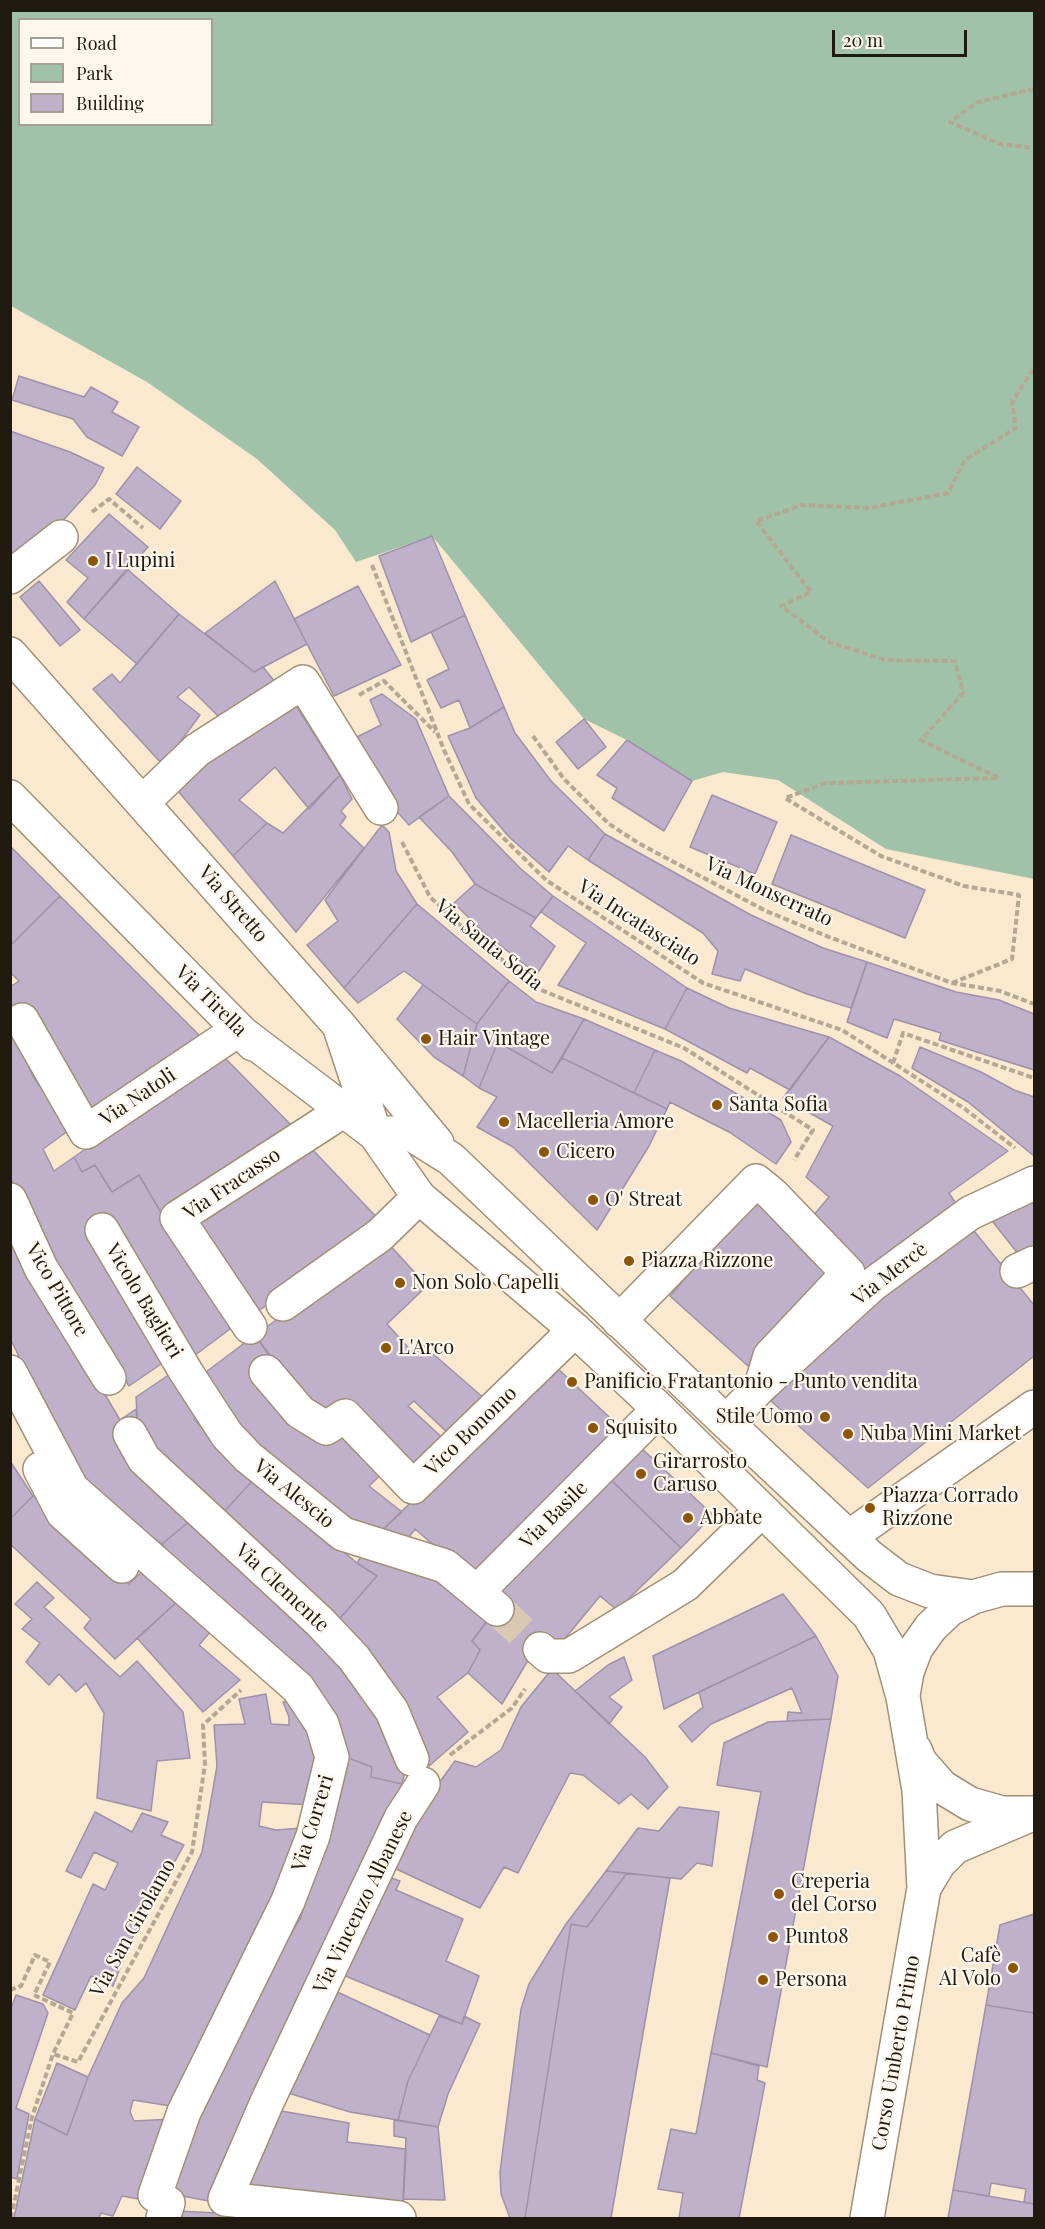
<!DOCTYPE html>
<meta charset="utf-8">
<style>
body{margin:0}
#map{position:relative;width:1045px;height:2229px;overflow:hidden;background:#fae8cf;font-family:"Playfair Display",serif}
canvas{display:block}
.frame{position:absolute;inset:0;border:12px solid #201a11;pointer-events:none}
.legend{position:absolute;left:18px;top:18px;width:195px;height:108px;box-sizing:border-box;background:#fef7ed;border:2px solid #a59f95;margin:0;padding:8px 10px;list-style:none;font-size:18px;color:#201a11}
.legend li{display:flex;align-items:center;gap:12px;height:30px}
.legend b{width:30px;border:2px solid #a59f95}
.scale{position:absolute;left:832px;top:30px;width:135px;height:27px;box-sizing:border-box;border:3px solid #201a11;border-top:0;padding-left:8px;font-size:18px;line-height:21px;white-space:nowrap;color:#201a11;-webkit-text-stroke:4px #fef7ed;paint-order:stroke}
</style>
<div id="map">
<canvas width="1045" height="2229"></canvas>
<div class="frame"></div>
<ul class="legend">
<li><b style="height:8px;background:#fff"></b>Road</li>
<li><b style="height:16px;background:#a0c2a8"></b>Park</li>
<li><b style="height:16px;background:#c0b1ca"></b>Building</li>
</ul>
<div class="scale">20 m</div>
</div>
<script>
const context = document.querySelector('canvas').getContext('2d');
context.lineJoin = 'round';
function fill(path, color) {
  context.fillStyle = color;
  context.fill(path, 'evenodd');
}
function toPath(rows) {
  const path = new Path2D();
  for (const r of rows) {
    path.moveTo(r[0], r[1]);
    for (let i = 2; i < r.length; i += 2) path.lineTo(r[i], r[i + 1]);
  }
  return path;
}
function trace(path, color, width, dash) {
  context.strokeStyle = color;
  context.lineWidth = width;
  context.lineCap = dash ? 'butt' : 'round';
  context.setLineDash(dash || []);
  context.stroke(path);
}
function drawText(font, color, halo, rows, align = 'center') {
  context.font = font + ' "Playfair Display",serif';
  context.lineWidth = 4.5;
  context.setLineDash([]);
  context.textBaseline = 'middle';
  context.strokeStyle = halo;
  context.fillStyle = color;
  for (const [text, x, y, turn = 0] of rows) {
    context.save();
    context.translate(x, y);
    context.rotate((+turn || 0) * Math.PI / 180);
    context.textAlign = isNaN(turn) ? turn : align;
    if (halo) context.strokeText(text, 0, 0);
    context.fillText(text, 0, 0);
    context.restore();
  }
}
const green = toPath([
 [11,11,1034,11,1034,879,886,849,778,780,723,772,692,781,627,740,584,719,432,536,356,562,335,530,257,459,147,382,11,306],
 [20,20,212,20,212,124,20,124]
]);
const building = toPath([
 [19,376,84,397,91,387,118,402,112,412,139,427,122,456,87,437,73,419,12,400,19,376],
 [10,431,70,452,104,468,95,485,58,526,10,565,10,431],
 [137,467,181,501,160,529,116,494,137,467],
 [109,514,148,547,84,619,67,602,88,578,66,560,109,514],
 [432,536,465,615,411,642,379,556,432,536],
 [127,569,179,614,137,664,84,619,127,569],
 [39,581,80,630,60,646,20,597,39,581],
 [275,581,307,644,254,672,205,633,275,581],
 [358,586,401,665,334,696,294,619,358,586],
 [179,614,254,672,263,667,275,682,222,720,189,687,177,697,200,715,163,765,93,689,112,674,120,683,179,614],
 [465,615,504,707,470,728,459,700,441,708,427,680,449,669,431,632,465,615],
 [382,694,416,719,449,796,409,825,393,807,357,737,381,725,370,700,382,694],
 [295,704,340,775,309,809,275,767,239,800,267,823,233,856,178,791,200,763,295,704],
 [504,707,515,733,551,781,605,834,588,860,568,846,549,872,509,837,476,798,448,736,470,728,504,707],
 [584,719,606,747,578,769,556,742,584,719],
 [627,740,692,781,664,831,612,798,617,788,597,775,627,740],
 [340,775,352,799,341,811,346,817,340,825,364,848,296,932,233,856,267,823,283,833,340,775],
 [712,795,777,822,755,874,690,847,712,795],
 [449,796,521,869,553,896,536,918,475,884,452,852,419,817,449,796],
 [382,825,389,832,396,871,417,904,344,988,307,945,338,921,325,900,382,825],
 [605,834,751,915,823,948,867,962,851,1008,807,994,745,969,740,981,712,974,718,951,703,933,588,860,605,834],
 [791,835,925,890,905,938,772,884,791,835],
 [10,846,60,896,10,946,10,846],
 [475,884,536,918,530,926,555,946,537,974,483,932,454,903,475,884],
 [60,896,204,1040,94,1111,30,1007,10,1019,10,987,19,981,10,972,10,946,60,896],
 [553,896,687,988,665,1029,558,985,586,943,541,912,553,896],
 [417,904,509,981,477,1024,404,971,358,1003,344,988,417,904],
 [867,962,956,992,999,1000,1034,1014,1034,1070,939,1040,941,1033,894,1019,887,1038,847,1022,867,962],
 [509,981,536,1002,584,1019,552,1073,498,1042,479,1088,463,1076,477,1024,509,981],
 [423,985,477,1024,463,1076,434,1057,397,1019,423,985],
 [687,988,729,1008,829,1037,790,1090,750,1068,747,1073,665,1029,687,988],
 [584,1019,655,1050,634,1093,562,1058,584,1019],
 [10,1029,34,1078,72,1128,43,1149,54,1171,74,1157,82,1172,95,1165,112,1192,139,1175,163,1216,238,1323,194,1356,104,1212,86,1224,167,1360,129,1386,34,1235,10,1176,10,1029],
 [829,1037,900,1076,1008,1151,949,1193,957,1205,863,1274,813,1216,829,1197,806,1177,833,1126,783,1098,829,1037],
 [498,1042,552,1073,562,1058,667,1109,649,1146,597,1230,513,1147,477,1127,497,1097,479,1088,498,1042],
 [920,1047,981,1072,1014,1090,1034,1097,1034,1156,968,1102,912,1068,920,1047],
 [655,1050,681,1061,781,1120,791,1142,776,1164,729,1132,670,1102,667,1109,634,1093,655,1050],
 [222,1055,296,1130,163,1216,139,1175,112,1192,95,1165,82,1172,74,1157,222,1055],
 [311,1148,383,1224,254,1314,193,1222,311,1148],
 [1034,1194,1034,1248,1019,1255,993,1222,1027,1196,1034,1194],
 [755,1198,834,1272,748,1366,670,1296,755,1198],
 [970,1226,1034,1305,1034,1356,868,1488,771,1401,813,1354,970,1226],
 [10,1233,120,1420,136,1409,138,1429,191,1520,162,1544,126,1519,79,1480,10,1338,10,1233],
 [387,1242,427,1286,387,1324,414,1354,424,1346,486,1400,452,1437,414,1401,408,1406,447,1442,412,1479,304,1401,255,1335,387,1242],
 [255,1335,271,1358,249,1373,260,1387,330,1443,346,1427,388,1468,369,1486,402,1512,377,1535,356,1524,256,1451,198,1378,255,1335],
 [554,1365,624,1431,474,1580,415,1529,400,1549,377,1535,554,1365],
 [173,1372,202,1413,194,1419,224,1452,255,1478,221,1515,138,1429,136,1397,173,1372],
 [638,1445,713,1515,681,1548,607,1476,638,1445],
 [10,1461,33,1496,10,1519,10,1461],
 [607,1476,681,1548,617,1610,600,1596,558,1647,530,1657,502,1704,468,1673,480,1650,472,1641,497,1609,497,1589,607,1476],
 [255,1478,357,1563,377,1576,335,1624,221,1515,255,1478],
 [33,1496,129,1584,145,1569,179,1600,115,1659,84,1628,91,1619,10,1544,10,1519,33,1496],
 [191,1520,355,1674,406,1767,402,1784,371,1777,372,1767,346,1757,186,1578,162,1544,191,1520],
 [366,1549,444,1579,490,1617,472,1641,480,1650,468,1673,437,1697,468,1732,429,1766,407,1715,335,1624,377,1576,357,1563,366,1549],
 [37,1582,54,1598,44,1607,120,1677,137,1661,183,1712,190,1758,157,1761,151,1811,97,1798,104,1713,86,1683,76,1692,59,1674,49,1685,26,1662,40,1643,22,1629,32,1619,15,1604,37,1582],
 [783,1594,816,1636,664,1709,653,1656,783,1594],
 [179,1600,211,1631,199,1645,240,1680,203,1712,137,1638,179,1600],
 [816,1636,838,1676,831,1719,787,1721,788,1712,802,1713,792,1688,711,1724,692,1742,679,1726,703,1707,699,1692,816,1636],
 [624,1657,632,1680,609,1697,622,1707,609,1724,575,1691,608,1665,624,1657],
 [552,1669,645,1757,668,1787,648,1809,631,1794,619,1804,583,1775,570,1773,518,1873,504,1867,480,1908,392,1867,413,1819,455,1761,476,1767,501,1750,521,1707,552,1669],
 [266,1694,271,1724,289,1725,289,1717,283,1702,296,1700,320,1759,311,1805,262,1802,259,1826,276,1830,302,1828,303,1837,177,2107,133,2100,130,2112,134,2121,173,2119,145,2200,122,2196,113,2216,101,2213,99,2218,14,2218,35,2119,67,2135,88,2077,122,2003,144,1978,202,1852,217,1766,214,1725,245,1724,239,1699,266,1694],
 [831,1719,767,2067,711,2053,761,1792,717,1785,724,1743,768,1722,831,1719],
 [346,1757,372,1767,371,1777,402,1784,385,1831,214,2202,167,2193,248,2005,301,1917,312,1862,346,1757],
 [679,1807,719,1812,712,1866,697,1863,681,1879,606,1871,638,1828,659,1831,679,1807],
 [95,1812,132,1832,142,1813,168,1822,161,1835,184,1845,130,1942,113,1986,91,1976,75,2010,43,1995,93,1884,105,1890,118,1863,94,1852,81,1878,66,1871,95,1812],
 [606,1871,627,1873,587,1927,571,1924,525,2218,510,2218,501,2194,500,2172,521,2009,529,1984,566,1924,606,1871],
 [627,1873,670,1878,611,2218,525,2218,571,1924,587,1927,627,1873],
 [386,1876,400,1881,396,1890,463,1919,446,1961,479,1976,462,2024,343,1975,386,1876],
 [1034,1914,1034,2013,986,2005,1000,1925,1034,1914],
 [333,1990,430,2035,408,2081,398,2120,350,2112,285,2092,333,1990],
 [16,1995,43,2004,48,2013,16,2108,29,2114,17,2179,10,2177,10,2011,16,1995],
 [986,2005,1034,2013,1034,2204,1024,2202,1026,2189,991,2183,989,2196,953,2190,986,2005],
 [439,2016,462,2024,464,2016,480,2024,448,2094,438,2127,398,2120,408,2081,439,2016],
 [711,2053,759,2066,757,2080,765,2083,739,2218,679,2218,683,2193,658,2189,671,2129,696,2134,711,2053],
 [57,2063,88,2077,67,2135,35,2119,57,2063],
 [276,2110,349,2123,347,2142,406,2149,403,2209,247,2187,276,2110],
 [394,2120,438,2127,445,2200,403,2199,406,2138,394,2136,394,2120],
 [953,2190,1034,2204,1034,2218,948,2218,953,2190],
 [176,2211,240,2214,285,2218,174,2218,176,2211]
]);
const minorTunnel = toPath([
 [497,1609,540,1649]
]);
const path = toPath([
 [1034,89,978,102,950,122,1000,144,1034,148],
 [92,512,109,499,143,528],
 [372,565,444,750,469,804,546,880,703,983,842,1030,965,1109,1015,1148],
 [359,695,384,681,435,732],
 [533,736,564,779,609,824,640,844,766,911,829,937,952,983,1000,991,1034,1004],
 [402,842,430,897,473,937,541,990,684,1048,813,1130,794,1160],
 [952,983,1012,959,1019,895,964,886,881,856,785,798,826,783,999,778,921,740,963,693,955,661,886,660,829,642,781,606,811,592,756,521,802,505,869,508,948,493,965,460,1016,428,1012,402,1034,368],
 [893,1063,903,1033,1034,1078],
 [450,1755,512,1708,525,1689],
 [10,1990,21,1986,35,1955,50,1962,34,1995,73,2013,53,2054],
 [11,2218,32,2117,53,2054,78,2062,192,1852,205,1764,203,1725,241,1690]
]);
const minor = toPath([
 [10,577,61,537],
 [10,654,339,1025,437,1143],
 [10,797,253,1044],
 [144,801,197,750,303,682,381,808],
 [22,1020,86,1132,238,1030],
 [339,1025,375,1134,419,1197,575,1330,659,1409,869,1615,890,1650,903,1697,919,1790,924,1888,867,2218],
 [238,1030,375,1134,408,1132,451,1159,726,1422,869,1556,899,1579,930,1591,973,1597],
 [10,1200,41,1268,109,1378],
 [102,1230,186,1372,227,1435,248,1457,343,1534,445,1566,497,1609],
 [1017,1271,1034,1263],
 [283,1304,380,1235,419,1197],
 [619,1321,756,1181,772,1194,848,1273,770,1356,761,1386],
 [250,1327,177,1218,332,1118],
 [10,1372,72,1489,298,1688,322,1724,332,1757,313,1836,288,1901,184,2112,155,2195,168,2203,163,2218],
 [266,1372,300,1412,326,1428,345,1416,413,1487,575,1330],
 [726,1422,761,1386,872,1285,970,1213,1034,1183],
 [130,1434,144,1459,320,1622,354,1658,392,1711,412,1759],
 [40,1469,63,1513,122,1566],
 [849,1537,1034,1407],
 [477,1592,659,1409],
 [540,1649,548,1656,569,1656,685,1585,761,1511],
 [903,1695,907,1672,916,1648,931,1627,950,1609,973,1597,1002,1589,1034,1589],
 [915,1750,920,1762,942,1787,970,1804,1002,1813,1034,1813],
 [924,1888,939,1863,955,1847,1030,1815],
 [399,2218,225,2199,267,2102,401,1818,423,1784]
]);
const markers = [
 [93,561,6,"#8c5606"],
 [426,1039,6,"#8c5606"],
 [717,1105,6,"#8c5606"],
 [504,1122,6,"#8c5606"],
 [544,1152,6,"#8c5606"],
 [593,1200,6,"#8c5606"],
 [629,1261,6,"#8c5606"],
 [400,1283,6,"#8c5606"],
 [386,1348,6,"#8c5606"],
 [572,1382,6,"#8c5606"],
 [825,1417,6,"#8c5606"],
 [593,1428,6,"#8c5606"],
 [848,1434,6,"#8c5606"],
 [641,1474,6,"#8c5606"],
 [870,1508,6,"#8c5606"],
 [688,1518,6,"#8c5606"],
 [779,1894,6,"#8c5606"],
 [773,1937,6,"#8c5606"],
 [1013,1968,6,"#8c5606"],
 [763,1980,6,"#8c5606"]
];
const poiNames = [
 ["I Lupini",105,561],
 ["Hair Vintage",438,1039],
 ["Santa Sofia",729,1105],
 ["Macelleria Amore",516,1122],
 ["Cicero",556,1152],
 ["O' Streat",605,1200],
 ["Piazza Rizzone",641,1261],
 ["Non Solo Capelli",412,1283],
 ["L'Arco",398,1348],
 ["Panificio Fratantonio - Punto vendita",584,1382],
 ["Stile Uomo",813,1417,"right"],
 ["Squisito",605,1428],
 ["Nuba Mini Market",860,1434],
 ["Girarrosto",653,1462],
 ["Caruso",653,1485],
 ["Piazza Corrado",882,1496],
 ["Rizzone",882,1519],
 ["Abbate",700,1518],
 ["Creperia",791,1882],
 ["del Corso",791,1905],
 ["Punto8",785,1937],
 ["Cafè",1001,1956,"right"],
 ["Al Volo",1001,1979,"right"],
 ["Persona",775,1980]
];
const streetNames = [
 ["Via Monserrato",769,892,25],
 ["Via Stretto",233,904,49],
 ["Via Incatasciato",639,923,33],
 ["Via Santa Sofia",489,945,39],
 ["Via Tirella",211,1001,45],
 ["Via Natoli",138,1097,-34],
 ["Via Fracasso",232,1184,-34],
 ["Via Mercè",890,1274,-38],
 ["Vico Pittore",57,1290,60],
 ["Vicolo Baglieri",144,1301,59],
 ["Vico Bonomo",471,1431,-44],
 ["Via Alescio",294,1494,39],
 ["Via Basile",554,1515,-45],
 ["Via Clemente",282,1588,43],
 ["Via Correri",313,1823,-73],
 ["Via Vincenzo Albanese",363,1902,-64],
 ["Via San Girolamo",133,1928,-61],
 ["Corso Umberto Primo",896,2053,-80]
];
fill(green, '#a0c2a8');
fill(building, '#c0b1ca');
trace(building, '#9f91aa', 1.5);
trace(minorTunnel, '#d9c9b2', 33, [33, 16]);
trace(minor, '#a19078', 36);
trace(path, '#b5a793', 4, [6, 3]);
trace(minor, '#fff', 33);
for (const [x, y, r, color] of markers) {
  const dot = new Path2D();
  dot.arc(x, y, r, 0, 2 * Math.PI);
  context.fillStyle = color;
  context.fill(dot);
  trace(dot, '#fef7ed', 2);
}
drawText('20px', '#201a11', '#fef7ed', poiNames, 'left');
drawText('20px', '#201a11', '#fef7ed', streetNames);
</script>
